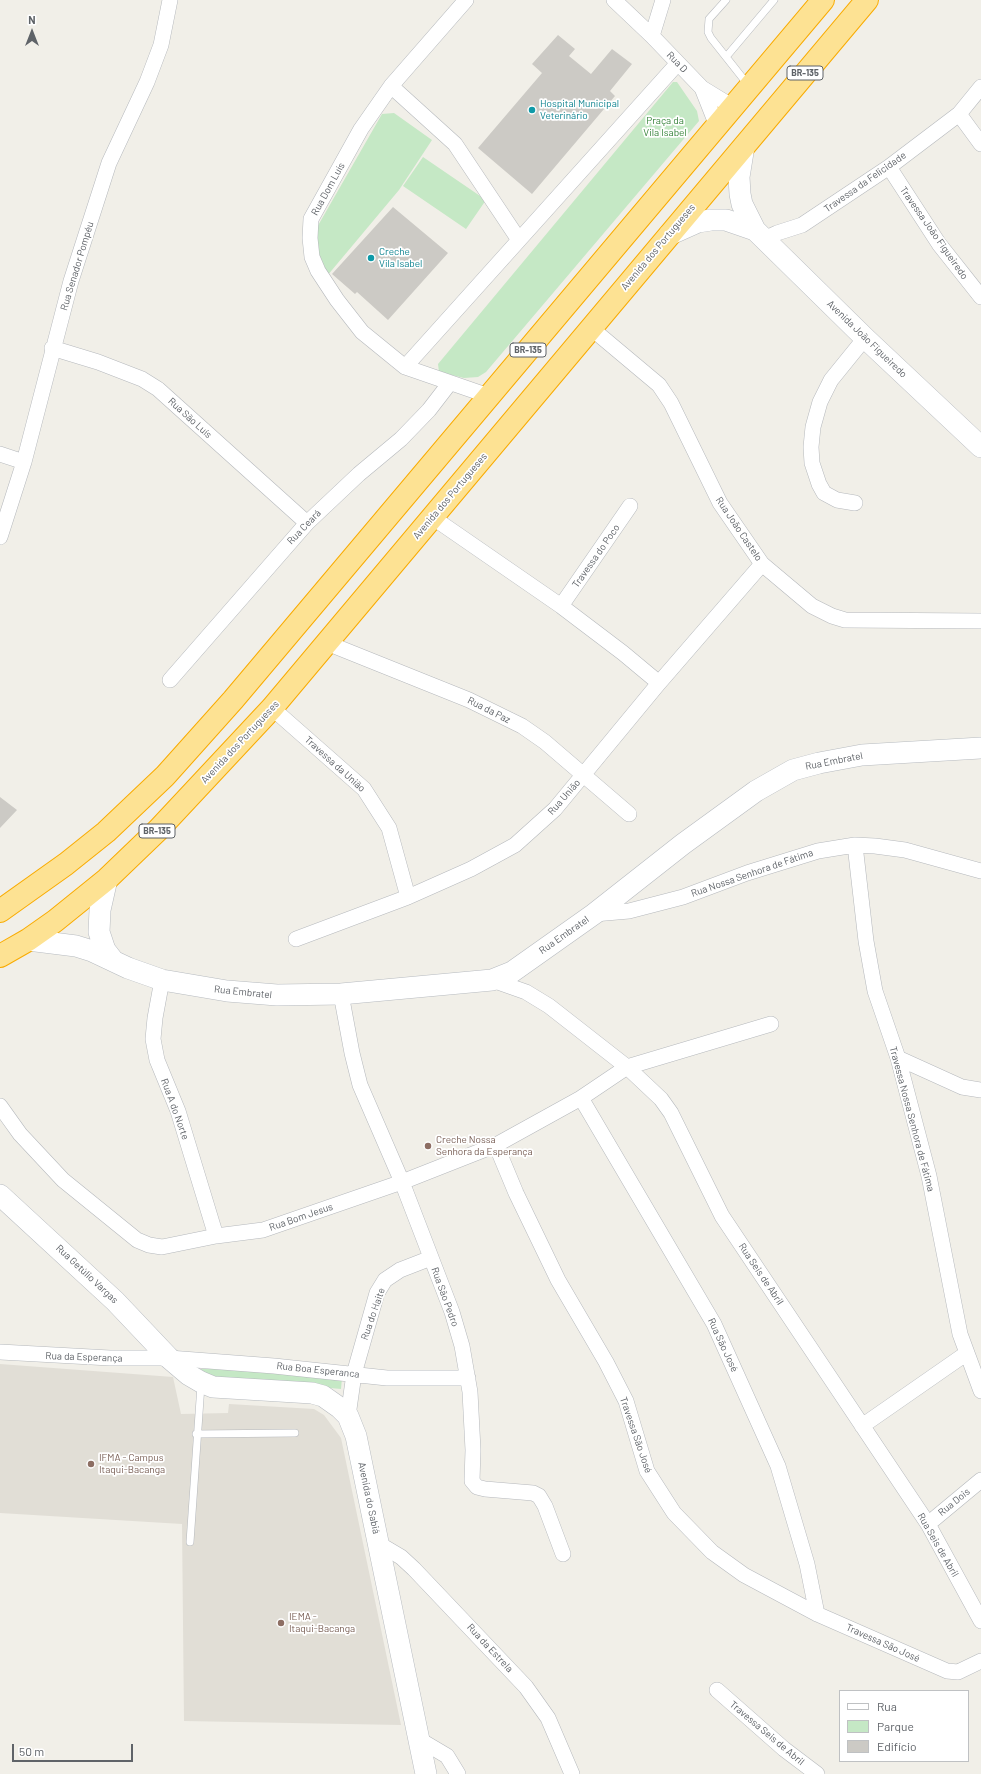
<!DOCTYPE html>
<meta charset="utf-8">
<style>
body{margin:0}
#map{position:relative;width:981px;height:1774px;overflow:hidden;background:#f1efe8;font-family:Barlow,sans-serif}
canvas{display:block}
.legend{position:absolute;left:839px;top:1690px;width:130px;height:72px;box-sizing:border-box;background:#fff;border:1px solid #bfc1c3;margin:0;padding:5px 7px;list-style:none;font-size:12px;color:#5f6368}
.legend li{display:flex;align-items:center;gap:8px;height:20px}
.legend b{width:20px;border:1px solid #bfc1c3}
.north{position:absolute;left:12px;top:12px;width:40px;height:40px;-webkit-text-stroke:3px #fff;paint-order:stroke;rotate:0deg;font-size:11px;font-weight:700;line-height:16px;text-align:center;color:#5f6368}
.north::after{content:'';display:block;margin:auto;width:14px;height:18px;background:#5f6368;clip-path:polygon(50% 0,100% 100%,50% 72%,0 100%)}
.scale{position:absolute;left:12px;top:1744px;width:121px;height:18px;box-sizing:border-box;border:2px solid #5f6368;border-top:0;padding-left:5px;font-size:12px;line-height:14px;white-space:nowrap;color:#5f6368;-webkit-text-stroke:3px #fff;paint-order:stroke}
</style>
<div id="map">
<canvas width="981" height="1774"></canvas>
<ul class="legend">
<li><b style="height:5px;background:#fff"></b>Rua</li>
<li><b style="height:11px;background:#c5e8c5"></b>Parque</li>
<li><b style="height:11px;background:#cccac5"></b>Edifício</li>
</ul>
<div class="north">N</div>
<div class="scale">50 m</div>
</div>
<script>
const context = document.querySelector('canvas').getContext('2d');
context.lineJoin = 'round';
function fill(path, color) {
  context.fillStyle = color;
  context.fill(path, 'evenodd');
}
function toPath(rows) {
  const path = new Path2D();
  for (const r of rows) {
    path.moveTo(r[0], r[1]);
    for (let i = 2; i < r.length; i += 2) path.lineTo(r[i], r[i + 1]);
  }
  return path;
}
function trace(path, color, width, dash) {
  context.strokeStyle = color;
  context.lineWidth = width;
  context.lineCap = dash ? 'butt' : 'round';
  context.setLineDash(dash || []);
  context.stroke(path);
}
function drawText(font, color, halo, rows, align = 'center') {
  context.font = font + ' Barlow,sans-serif';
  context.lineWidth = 3.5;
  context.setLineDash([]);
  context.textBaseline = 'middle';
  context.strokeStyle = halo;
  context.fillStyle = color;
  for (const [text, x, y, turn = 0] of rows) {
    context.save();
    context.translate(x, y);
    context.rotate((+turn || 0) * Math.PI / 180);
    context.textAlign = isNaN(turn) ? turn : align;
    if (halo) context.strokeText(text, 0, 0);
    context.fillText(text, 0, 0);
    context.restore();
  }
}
const education = toPath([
 [0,1364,173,1377,181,1414,228,1413,229,1404,314,1409,324,1415,341,1438,401,1725,184,1721,182,1524,0,1513]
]);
const green = toPath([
 [673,82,677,82,697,111,699,121,486,372,478,377,464,378,439,372,438,364],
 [394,113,432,140,399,190,327,276,318,263,316,229,382,114],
 [423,157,486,200,466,229,403,186],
 [233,1368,342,1378,341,1389,212,1377,200,1369]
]);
const building = toPath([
 [558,35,575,49,569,56,591,74,612,49,632,64,610,91,615,96,532,194,478,148,542,73,532,64],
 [393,207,448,253,388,320,357,292,355,294,332,274],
 [0,797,17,810,0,828]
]);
const lane = toPath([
 [726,0,709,19,708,32,711,38,749,86],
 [726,57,774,0],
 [196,1434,295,1433],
 [190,1542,201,1385]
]);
const street = toPath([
 [466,0,391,86,361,129,311,219,310,238,312,257,318,271,337,300,362,332,405,367,489,396],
 [614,0,652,36,702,88,733,107],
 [652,36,663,0],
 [391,86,455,144,519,240],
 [702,88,717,126],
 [959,114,981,144],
 [889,167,939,244,981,297],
 [764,239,777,233,802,225,889,167,959,114,981,87],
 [591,328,659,385,671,403,720,503,762,564,812,606,832,616,845,620,981,621],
 [52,348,98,362,142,379,158,389,307,523],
 [405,367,678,63],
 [0,454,24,462],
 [855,503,837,500,824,493,819,484,812,463,811,447,813,427,820,402,831,380,865,338],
 [432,517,561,606,623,653,659,683],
 [0,537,24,462,71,281,109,163,147,82,161,45,170,0],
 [561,606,630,506],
 [327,643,469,700,522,726,545,742,629,814],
 [170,680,307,523,359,474,401,439,429,410,449,384],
 [272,708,364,789,389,828,408,897],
 [855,845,866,941,875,991,898,1058,929,1176,960,1334,981,1391],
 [594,914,629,911,683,897,747,873,818,851,855,845,875,846,905,850,981,871],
 [296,939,408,897,471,869,515,845,555,809,659,683,762,564],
 [162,980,155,1018,153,1039,157,1060,178,1111,216,1236],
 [492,980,526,992,549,1006,627,1067,661,1099,671,1113,722,1216,928,1524,981,1621],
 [341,994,352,1053,360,1085,402,1182,452,1312,462,1346,470,1392,473,1450,472,1481,477,1487,485,1489,533,1493,539,1496,545,1506,563,1554],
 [898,1058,962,1087,981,1090],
 [581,1098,714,1324,778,1466,807,1564,817,1614],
 [0,1106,20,1134,63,1180,137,1240,149,1245,162,1247,216,1236,263,1230,402,1182,496,1145,581,1098,627,1067,771,1024],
 [496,1145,516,1193,558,1280,606,1362,626,1401,647,1471,674,1513,712,1552,744,1575,817,1614,947,1671,958,1672,981,1661],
 [0,1352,110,1358,169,1358,274,1366,387,1378,468,1378],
 [348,1416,354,1374,377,1293,385,1280,400,1270,431,1258],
 [862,1426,967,1353],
 [928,1524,981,1480],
 [379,1544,401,1557,414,1569,526,1687,548,1718,572,1774],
 [717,1690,784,1749,817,1774],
 [420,1740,447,1756,458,1774]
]);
const secondary = toPath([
 [744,146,739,177,740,194,742,204,755,230,865,338,981,447],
 [669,235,698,222,711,220,726,220,755,230],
 [107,879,100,910,99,932,105,950,112,959],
 [28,940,76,946,92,951,128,968,162,980,227,991,277,995,341,994,492,980,512,972,594,914,683,844,756,791,793,770,819,763,862,755,981,748],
 [0,1195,115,1301,169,1358,189,1375,201,1382,213,1387,312,1393,323,1396,340,1408,348,1416,356,1436,426,1774]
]);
const highway = toPath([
 [0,911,66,864,106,832,165,776,233,700,823,0],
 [0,956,28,940,55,921,107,879,158,830,272,708,867,0]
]);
const markers = [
 [532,110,4,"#0f9aa8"],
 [371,258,4,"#0f9aa8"],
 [428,1146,4,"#8d6e63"],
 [91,1464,4,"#8d6e63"],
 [281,1623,4,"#8d6e63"]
];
const shields = [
 [805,73,36],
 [528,350,36],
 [157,831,36]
];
const shieldNames = [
 ["BR-135",805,73],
 ["BR-135",528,350],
 ["BR-135",157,831]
];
const streetNames = [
 ["Rua D",677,62,46],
 ["Travessa da Felicidade",865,182,-35],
 ["Rua Dom Luís",328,189,-61],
 ["Travessa João Figueiredo",934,233,55],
 ["Avenida dos Portugueses",658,247,-50],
 ["Rua Senador Pompéu",77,266,-73],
 ["Avenida João Figueiredo",867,339,44],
 ["Rua São Luís",190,418,42],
 ["Avenida dos Portugueses",450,496,-50],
 ["Rua Ceará",304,527,-46],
 ["Rua João Castelo",739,529,56],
 ["Travessa do Poco",596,556,-55],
 ["Rua da Paz",489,710,27],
 ["Avenida dos Portugueses",240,742,-47],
 ["Rua Embratel",834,761,-11],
 ["Travessa da União",335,764,42],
 ["Rua União",564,797,-49],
 ["Rua Nossa Senhora de Fátima",752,873,-19],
 ["Rua Embratel",564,935,-35],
 ["Rua Embratel",243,992,6],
 ["Rua A do Norte",175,1109,70],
 ["Travessa Nossa Senhora de Fátima",912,1119,75],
 ["Rua Bom Jesus",301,1217,-19],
 ["Rua Getúlio Vargas",87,1274,43],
 ["Rua Seis de Abril",761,1274,56],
 ["Rua São Pedro",445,1297,70],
 ["Rua do Haite",373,1314,-71],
 ["Rua São José",723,1345,65],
 ["Rua da Esperança",84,1357,2],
 ["Rua Boa Esperanca",318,1370,6],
 ["Travessa São José",636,1435,71],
 ["Avenida do Sabiá",369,1498,78],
 ["Rua Dois",954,1502,-39],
 ["Rua Seis de Abril",938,1545,60],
 ["Travessa São José",883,1643,24],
 ["Rua da Estrela",490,1648,47],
 ["Travessa Seis de Abril",767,1733,40]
];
const cultureNames = [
 ["Hospital Municipal",540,104],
 ["Veterinário",540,116],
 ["Creche",379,252],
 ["Vila Isabel",379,264]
];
const parkNames = [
 ["Praça da",665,121],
 ["Vila Isabel",665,133]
];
const educationNames = [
 ["Creche Nossa",436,1140],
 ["Senhora da Esperança",436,1152],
 ["IFMA - Campus",99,1458],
 ["Itaqui-Bacanga",99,1470],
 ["IEMA -",289,1617],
 ["Itaqui-Bacanga",289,1629]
];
fill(education, '#e1ded6');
fill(green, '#c5e8c5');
fill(building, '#cccac5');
trace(lane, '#b5b8bc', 8);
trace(street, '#b5b8bc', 16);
trace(secondary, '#b6babf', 22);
trace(highway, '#f9ab00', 24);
trace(lane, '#fff', 7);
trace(street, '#fff', 15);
trace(secondary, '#fff', 21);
trace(highway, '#fde293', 22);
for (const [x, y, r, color] of markers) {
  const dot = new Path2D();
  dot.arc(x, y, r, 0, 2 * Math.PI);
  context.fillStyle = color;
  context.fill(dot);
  trace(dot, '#fff', 1.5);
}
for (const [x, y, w] of shields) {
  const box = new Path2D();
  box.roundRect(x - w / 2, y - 7, w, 14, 3);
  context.fillStyle = '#fff';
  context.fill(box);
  trace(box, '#5f6368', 1);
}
drawText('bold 9px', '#5f6368', null, shieldNames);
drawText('10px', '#5f6368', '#fff', streetNames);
drawText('10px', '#0d838f', '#fff', cultureNames, 'left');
drawText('10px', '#348238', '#fff', parkNames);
drawText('10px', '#785e54', '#fff', educationNames, 'left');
</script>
